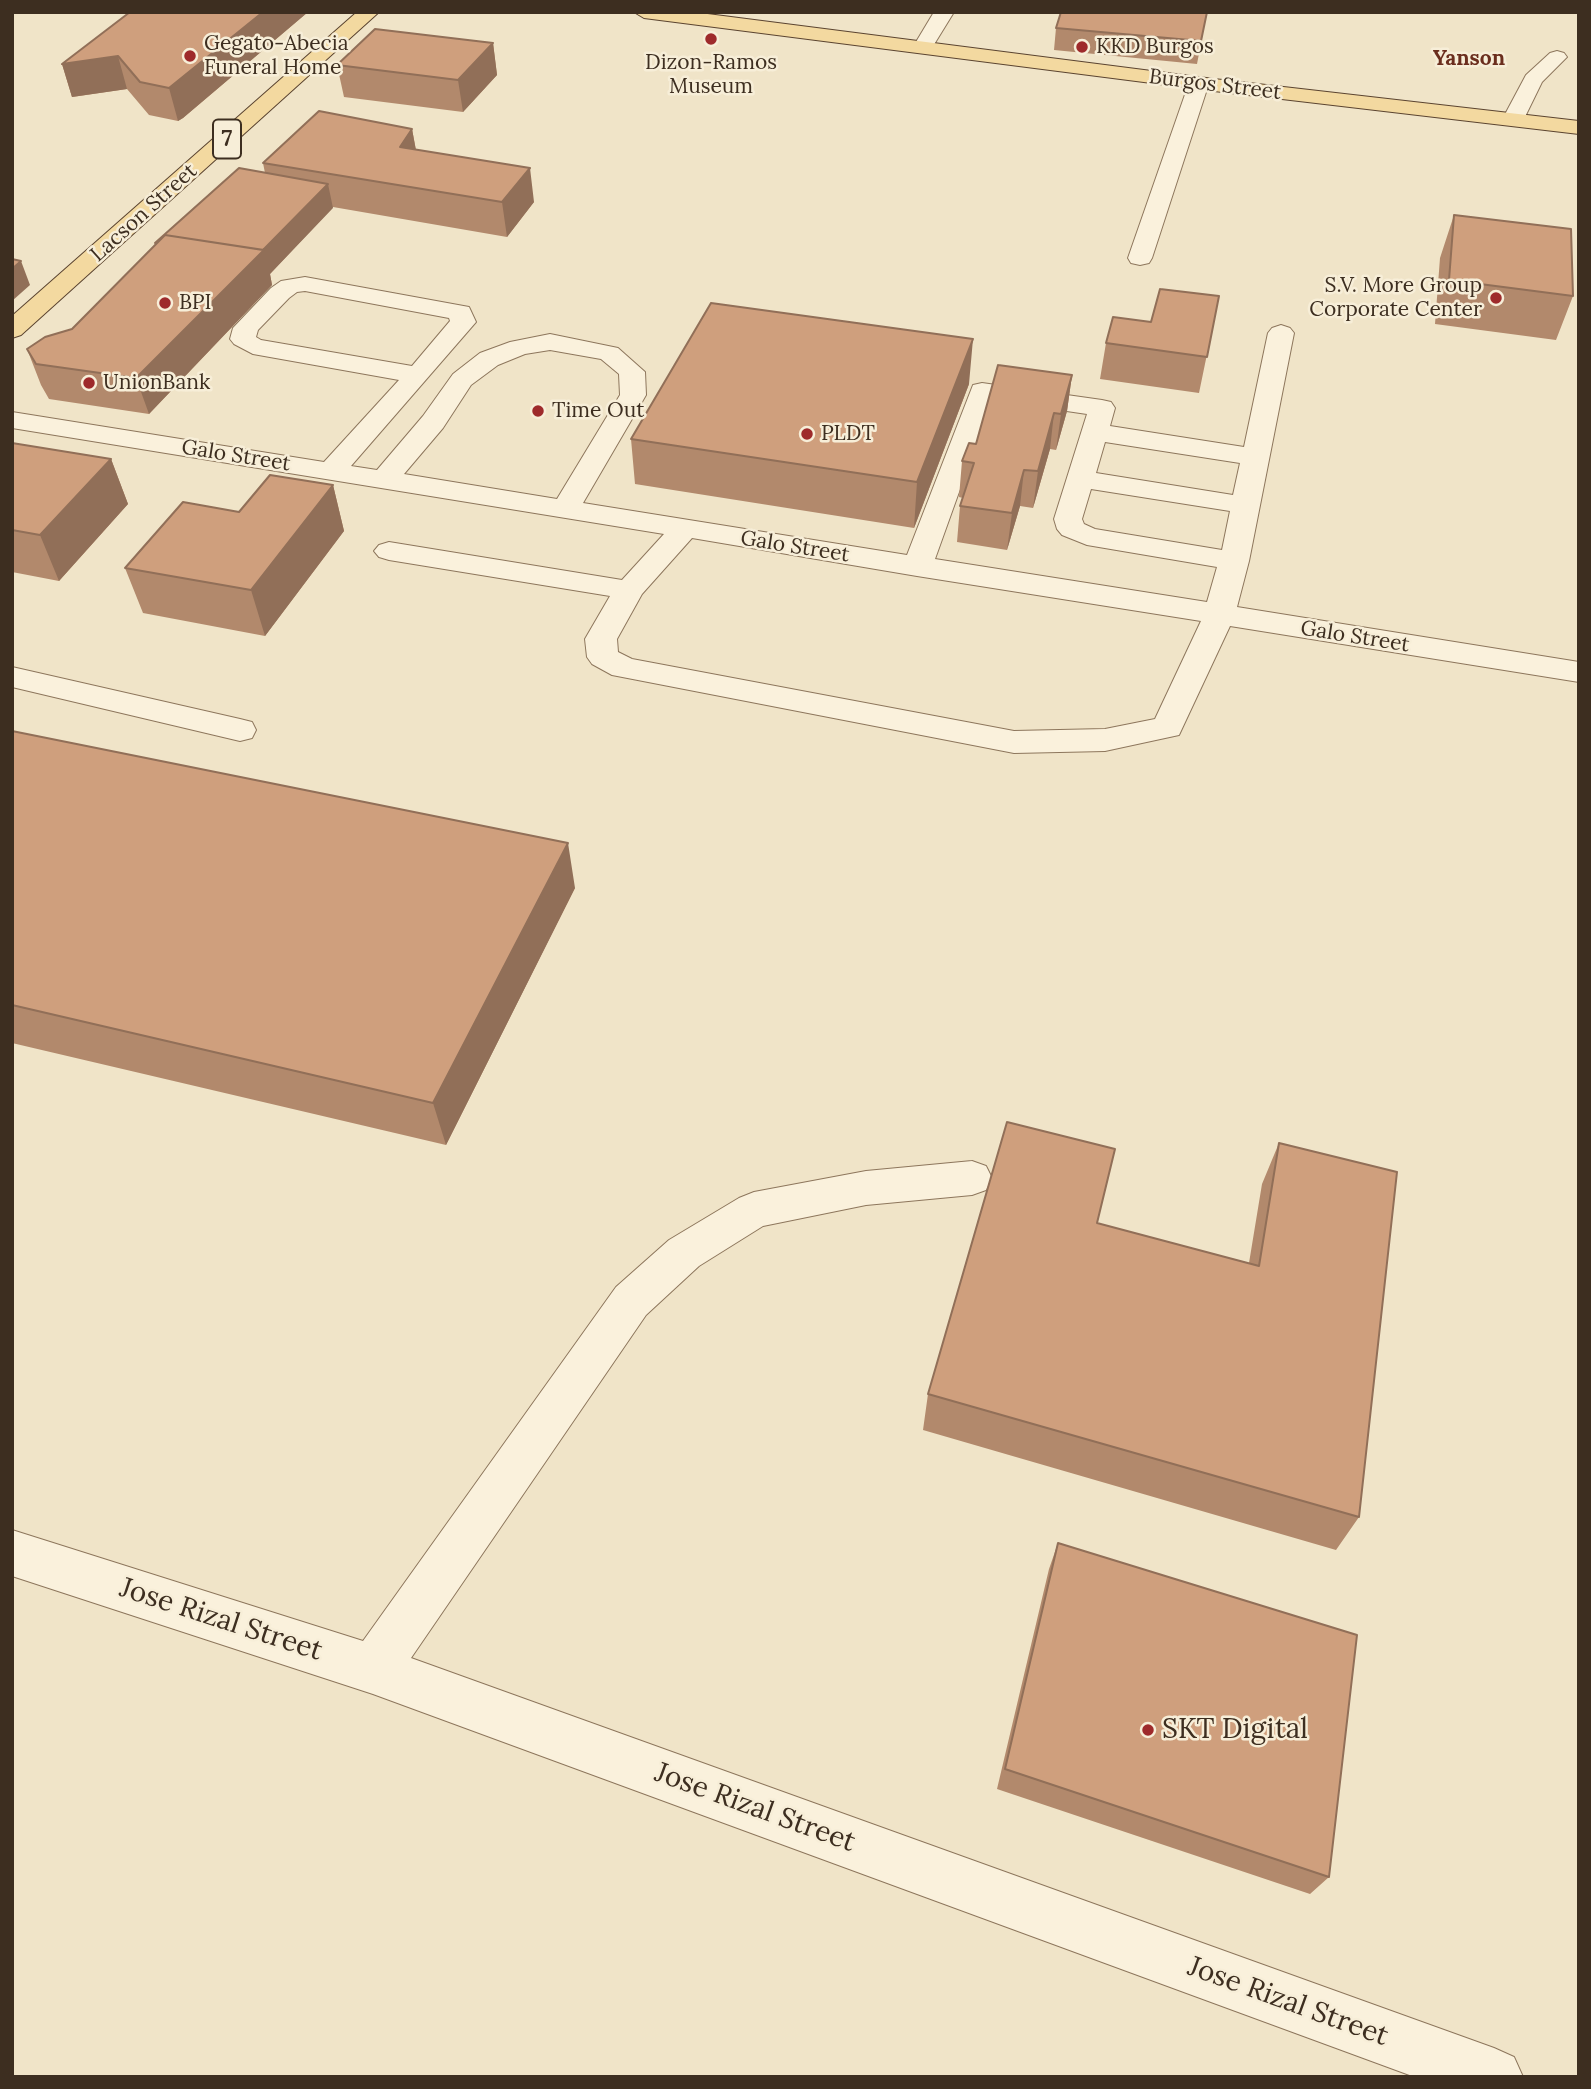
<!DOCTYPE html>
<style>
body{margin:0}
#map{position:relative;width:1591px;height:2089px;overflow:hidden;background:#f0e4c8;font-family:Lora,serif}
canvas{display:block}
.frame{position:absolute;inset:0;border:14px solid #3d2e20;pointer-events:none}
</style>
<div id="map">
<canvas width="1591" height="2089"></canvas>
<div class="frame"></div>
</div>
<script>
const context = document.querySelector('canvas').getContext('2d');
context.lineJoin = 'round';
function toPath(rows) {
  const path = new Path2D();
  for (const r of rows) {
    path.moveTo(r[0], r[1]);
    for (let i = 2; i < r.length; i += 2) path.lineTo(r[i], r[i + 1]);
  }
  return path;
}
function trace(path, color, width, dash) {
  context.strokeStyle = color;
  context.lineWidth = width;
  context.lineCap = dash ? 'butt' : 'round';
  context.setLineDash(dash || []);
  context.stroke(path);
}
function fill(path, color) {
  context.fillStyle = color;
  context.fill(path, 'evenodd');
}
function drawText(font, color, halo, rows, align = 'center') {
  context.font = font + ' Lora,serif';
  context.lineWidth = 5;
  context.setLineDash([]);
  context.textBaseline = 'middle';
  context.strokeStyle = halo;
  context.fillStyle = color;
  for (const [text, x, y, turn = 0] of rows) {
    context.save();
    context.translate(x, y);
    context.rotate((+turn || 0) * Math.PI / 180);
    context.textAlign = isNaN(turn) ? turn : align;
    if (halo) context.strokeText(text, 0, 0);
    context.fillText(text, 0, 0);
    context.restore();
  }
}
const minor = toPath([
 [934,12,954,12,930,51,916,51,913,47,934,12],
 [1557,51,1564,53,1567,57,1542,82,1521,125,1505,125,1502,120,1526,75,1550,53,1557,51],
 [1199,77,1206,79,1209,83,1152,258,1149,263,1140,265,1131,263,1128,258,1189,83,1192,79,1199,77],
 [305,277,469,307,476,322,351,466,377,470,423,416,453,374,480,353,510,342,550,334,618,348,645,372,646,395,583,503,907,555,973,385,982,383,1102,400,1111,402,1115,408,1110,426,1244,447,1268,333,1272,328,1281,325,1290,328,1294,333,1249,561,1237,607,1579,662,1579,682,1230,626,1179,735,1105,751,1014,753,612,675,592,664,587,657,585,639,610,596,389,560,379,557,374,551,379,545,389,542,622,580,664,534,12,428,12,412,324,462,399,380,253,354,234,344,230,339,233,328,271,288,281,281,305,277],
 [305,291,449,318,450,321,412,366,261,340,256,337,258,330,289,298,297,292,305,291],
 [550,350,601,359,619,374,620,395,557,499,404,474,443,428,471,385,498,365,525,354,550,350],
 [992,400,1087,414,1054,519,1057,529,1062,535,1087,545,1217,567,1207,602,935,559,992,400],
 [1105,442,1240,463,1233,495,1096,473,1105,442],
 [1091,489,1230,511,1222,550,1095,529,1084,524,1082,519,1091,489],
 [692,538,917,576,1201,621,1155,719,1105,729,1014,731,632,659,618,652,617,639,642,594,692,538],
 [12,667,240,719,252,722,256,730,252,738,240,741,12,687,12,667],
 [972,1161,986,1166,992,1178,986,1190,972,1195,866,1205,763,1226,699,1266,646,1315,411,1658,1494,2048,1514,2057,1523,2077,1415,2077,373,1694,12,1576,12,1530,363,1641,616,1287,669,1240,739,1198,754,1192,866,1171,972,1161]
]);
const major = toPath([
 [357,12,379,12,21,335,12,338,12,316,357,12],
 [634,12,692,12,1214,79,1579,121,1579,134,1214,91,644,18,634,12]
]);
const wall = toPath([
 [308,12,183,118,178,121,149,115,127,89,72,97,62,64],
 [1207,12,1197,64,1054,50,1056,28],
 [493,43,497,75,463,112,344,97,337,65],
 [412,129,416,150,534,202,507,237,333,207,270,274,272,285,149,414,49,399,41,385,27,349,72,329,156,244,155,243,265,173,263,163],
 [1454,215,1573,296,1556,340,1435,324,1440,258],
 [1219,296,1199,393,1100,379,1106,343,1151,322],
 [1072,375,1067,411,1056,450,1050,449,1033,508,1020,506,1007,550,957,542,960,506,963,498,959,497,962,461],
 [969,384,914,528,635,484,631,439],
 [12,443,111,459,128,504,59,581,12,572],
 [333,485,344,531,265,636,143,613,125,568,239,512],
 [12,731,575,888,446,1145,12,1043],
 [1279,1143,1359,1517,1336,1550,923,1430,928,1394,1097,1223,1249,1263,1262,1184],
 [1058,1543,1329,1877,1310,1894,997,1789,1049,1569]
]);
const shadedWall = toPath([
 [263,12,308,12,183,118,178,121,169,88],
 [493,43,497,75,463,112,458,80],
 [118,56,127,89,72,97,62,64],
 [412,129,418,162,400,147],
 [530,168,534,202,507,237,502,202],
 [328,184,333,208,270,274,272,285,149,414,136,378],
 [21,261,30,285,12,301,12,269],
 [973,339,969,384,914,528,917,482],
 [1072,375,1067,411,1056,450,1061,414],
 [1054,413,1050,449,1033,508,1038,471],
 [111,459,128,504,59,581,40,535],
 [1024,470,1020,506,1007,550,1012,513],
 [333,485,344,531,265,636,251,590],
 [568,843,575,888,446,1145,433,1103]
]);
const building = toPath([
 [130,12,263,12,169,88,140,82,118,56,62,64,130,12],
 [1061,12,1207,12,1201,41,1056,28,1061,12],
 [375,29,493,43,458,80,337,65,375,29],
 [319,111,412,129,400,147,530,168,502,202,263,163,319,111],
 [239,168,328,184,263,250,165,235,157,243,155,243,239,168],
 [1454,215,1571,229,1573,296,1449,280,1454,215],
 [165,235,264,250,136,378,36,364,27,349,45,337,72,329,165,235],
 [12,259,21,261,12,269,12,259],
 [1160,289,1219,296,1207,357,1106,343,1113,317,1151,322,1160,289],
 [711,303,973,339,917,482,631,439,711,303],
 [998,365,1072,375,1061,414,1054,413,1038,471,1024,470,1012,513,960,506,974,463,962,461,969,443,976,444,998,365],
 [12,443,111,459,40,535,12,530,12,443],
 [270,475,333,485,251,590,125,568,183,502,239,512,270,475],
 [12,731,568,843,433,1103,12,1005,12,731],
 [1007,1122,1115,1149,1097,1223,1259,1266,1279,1143,1397,1172,1359,1517,928,1394,1007,1122],
 [1058,1543,1357,1635,1329,1877,1005,1769,1058,1543]
]);
const markers = [
 [711,39,7,"#9e2a2b"],
 [1082,47,7,"#9e2a2b"],
 [190,56,7,"#9e2a2b"],
 [1496,298,7,"#9e2a2b"],
 [165,303,7,"#9e2a2b"],
 [89,383,7,"#9e2a2b"],
 [538,411,7,"#9e2a2b"],
 [807,434,7,"#9e2a2b"],
 [1148,1730,7,"#9e2a2b"]
];
const farPoinames = [
 ["Gegato-Abecia",204,44],
 ["Funeral Home",204,68],
 ["KKD Burgos",1096,47],
 ["Dizon-Ramos",711,63,"center"],
 ["Museum",711,87,"center"],
 ["S.V. More Group",1482,286,"right"],
 ["Corporate Center",1482,310,"right"],
 ["BPI",179,303],
 ["UnionBank",103,383],
 ["Time Out",552,411],
 ["PLDT",821,434]
];
const farNeighbourhoodnames = [
 ["Yanson",1469,59]
];
const farStreetnames = [
 ["Burgos Street",1215,85,7],
 ["Lacson Street",144,213,-42],
 ["Galo Street",236,456,9],
 ["Galo Street",795,547,9],
 ["Galo Street",1355,637,9]
];
const shields = [
 [227,139,28]
];
const shieldNames = [
 ["7",227,139]
];
const nearStreetnames = [
 ["Jose Rizal Street",221,1620,18],
 ["Jose Rizal Street",755,1808,20],
 ["Jose Rizal Street",1288,2002,20]
];
const nearPoinames = [
 ["SKT Digital",1162,1730]
];
trace(minor, '#8d765c', 2);
trace(major, '#5b4430', 2);
fill(minor, '#faf1dc');
fill(major, '#f3d9a0');
fill(wall, '#b2896c');
fill(shadedWall, '#916f58');
fill(building, '#cf9f7d');
trace(building, '#916f58', 2);
for (const [x, y, r, color] of markers) {
  const dot = new Path2D();
  dot.arc(x, y, r, 0, 2 * Math.PI);
  context.fillStyle = color;
  context.fill(dot);
  trace(dot, '#f7eed8', 2.5);
}
drawText('21px', '#3d2e20', '#f7eed8', farPoinames, 'left');
drawText('bold 21px', '#6b2e1e', '#f7eed8', farNeighbourhoodnames);
drawText('21px', '#3d2e20', '#f7eed8', farStreetnames);
for (const [x, y, w] of shields) {
  const box = new Path2D();
  box.roundRect(x - w / 2, y - 19.5, w, 39, 5);
  context.fillStyle = '#f7eed8';
  context.fill(box);
  trace(box, '#3d2e20', 2);
}
drawText('bold 23px', '#3d2e20', null, shieldNames);
drawText('28px', '#3d2e20', '#f7eed8', nearStreetnames);
drawText('28px', '#3d2e20', '#f7eed8', nearPoinames, 'left');
</script>
